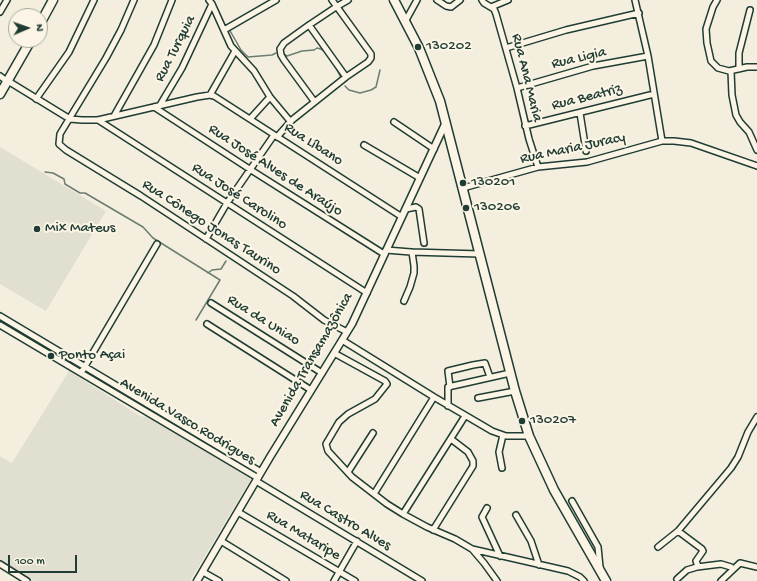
<!DOCTYPE html>
<meta charset="utf-8">
<style>
body{margin:0}
#map{position:relative;width:757px;height:581px;overflow:hidden;background:#f3eede;font-family:"Gochi Hand",sans-serif}
canvas{display:block}
.north{position:absolute;left:8px;top:8px;width:40px;height:40px;box-sizing:border-box;background:#fcf5e5;border:1px solid #a4ab9e;border-radius:50%;rotate:88deg;font-size:11px;font-weight:700;line-height:16px;text-align:center;color:#1f3d34}
.north::after{content:'';display:block;margin:auto;width:14px;height:18px;background:#1f3d34;clip-path:polygon(50% 0,100% 100%,50% 72%,0 100%)}
.scale{position:absolute;left:8px;top:555px;width:69px;height:18px;box-sizing:border-box;border:2px solid #1f3d34;border-top:0;padding-left:5px;font-size:12px;line-height:14px;white-space:nowrap;color:#1f3d34;-webkit-text-stroke:3px #fcf5e5;paint-order:stroke}
</style>
<div id="map">
<canvas width="757" height="581"></canvas>
<div class="north">N</div>
<div class="scale">100 m</div>
</div>
<script>
const context = document.querySelector('canvas').getContext('2d');
context.lineJoin = 'round';
function fill(path, color) {
  context.fillStyle = color;
  context.fill(path, 'evenodd');
}
function toPath(rows) {
  const path = new Path2D();
  for (const r of rows) {
    path.moveTo(r[0], r[1]);
    for (let i = 2; i < r.length; i += 2) path.lineTo(r[i], r[i + 1]);
  }
  return path;
}
function trace(path, color, width, dash) {
  context.strokeStyle = color;
  context.lineWidth = width;
  context.lineCap = dash ? 'butt' : 'round';
  context.setLineDash(dash || []);
  context.stroke(path);
}
function drawText(font, color, halo, rows, align = 'center') {
  context.font = font + ' "Gochi Hand",sans-serif';
  context.lineWidth = 4;
  context.setLineDash([]);
  context.textBaseline = 'middle';
  context.strokeStyle = halo;
  context.fillStyle = color;
  for (const [text, x, y, turn = 0] of rows) {
    context.save();
    context.translate(x, y);
    context.rotate((+turn || 0) * Math.PI / 180);
    context.textAlign = isNaN(turn) ? turn : align;
    if (halo) context.strokeText(text, 0, 0);
    context.fillText(text, 0, 0);
    context.restore();
  }
}
const built = toPath([
 [0,147,106,211,46,311,0,284],
 [69,371,140,416,145,417,146,415,251,479,190,581,34,581,0,559,0,456,12,463]
]);
const green = toPath([
 [0,320,81,367,79,370,0,323],
 [90,372,175,422,173,425,89,375],
 [178,424,226,453,225,456,176,426]
]);
const stream = toPath([
 [229,29,241,50,248,57,272,55,276,53],
 [282,53,287,56,302,51,314,50,317,48,321,49,326,53],
 [335,66,341,78],
 [345,86,349,90,360,93,371,90,376,87,380,70],
 [45,172,53,173,64,179,65,184,80,193,85,193,143,227,153,238,220,280,196,320],
 [208,273,212,270,221,269,226,261]
]);
const minor = toPath([
 [134,0,121,30,106,58,60,134,59,144,66,150,141,196,293,296,324,320,347,332],
 [209,0,212,4,231,46,254,71,270,97,290,121],
 [437,0,446,6,451,7,460,0],
 [482,0,484,3,494,9,496,14,517,88,529,139,538,167],
 [635,0,648,56,662,141],
 [717,0,713,7,706,29,707,43,711,61,718,68,729,71,747,67,757,67],
 [491,7,508,0],
 [0,12,7,0],
 [406,20,417,0],
 [309,25,346,77],
 [224,30,276,0],
 [506,48,566,30,639,13],
 [739,69,739,53,750,10],
 [731,71,732,95,736,115,740,122,749,132,757,150],
 [0,76,4,79],
 [8,81,65,116,70,119,82,120,98,120,197,97,210,95,214,96,402,217],
 [517,88,593,66,648,56],
 [210,95,235,51],
 [36,99,69,52,94,0],
 [314,101,284,60,281,55,280,49,284,43,309,25,336,7,348,0],
 [160,105,182,68,212,4],
 [154,107,251,170,384,254],
 [580,113,586,151],
 [114,116,154,45,172,0],
 [250,119,270,97],
 [98,120,367,293],
 [394,122,434,149],
 [525,126,654,94],
 [277,137,292,120,346,77,368,62,371,58,371,54,332,0],
 [364,145,420,178],
 [463,188,538,167,587,162,662,141,674,141,691,143,757,166],
 [406,209,416,207,419,209,424,243],
 [206,239,227,203,274,135],
 [386,250,411,252,480,254],
 [404,301,410,287,414,273,414,266,412,252],
 [211,303,322,373],
 [0,316,261,472],
 [207,324,311,390],
 [0,325,258,478],
 [342,340,434,397,492,431,506,436,529,436],
 [334,353,385,381,387,384,375,399,348,414,339,422,326,444,328,451,352,477,387,504,403,514,427,527,455,539,472,549,568,571,580,577,584,581],
 [81,373,157,244],
 [450,387,448,371,473,365,485,363,490,377],
 [478,398,515,391],
 [448,406,448,387,510,373],
 [502,468,499,452,503,435],
 [348,472,373,433],
 [256,481,422,581],
 [374,494,434,397],
 [572,501,598,547,600,567],
 [487,508,482,517,500,556],
 [238,512,355,581],
 [403,514,465,416],
 [516,515,531,541,539,565],
 [433,530,473,466,473,461,468,452,451,439],
 [678,531,702,549,703,551,696,561,698,566],
 [221,541,286,581],
 [658,547,678,531,731,468,738,457,748,432,757,417],
 [472,549,484,563,497,581],
 [0,564,27,581],
 [203,572,219,581],
 [677,579,687,570,697,567,721,564,731,567,733,569],
 [334,581,357,541],
 [721,581,740,563,757,567]
]);
const tertiary = toPath([
 [197,581,270,457,352,324,446,122]
]);
const primary = toPath([
 [394,0,419,48,440,101,515,391,529,436,554,490,606,581],
 [40,24,53,0],
 [0,94,31,40]
]);
const markers = [
 [418,47,4,"#1f3d34"],
 [463,183,4,"#1f3d34"],
 [466,208,4,"#1f3d34"],
 [37,229,4,"#1f3d34"],
 [51,356,4,"#1f3d34"],
 [522,421,4,"#1f3d34"]
];
const poiNames = [
 ["130202",426,47],
 ["130201",471,183],
 ["130206",474,208],
 ["Mix Mateus",45,229],
 ["Ponto Açai",59,356],
 ["130207",530,421]
];
const streetNames = [
 ["Rua Turquia",176,49,-63],
 ["Rua Ligia",579,59,-13],
 ["Rua Ana Maria",526,78,76],
 ["Rua Beatriz",587,98,-14],
 ["Rua Líbano",313,145,33],
 ["Rua Maria Juracy",573,149,-12],
 ["Rua José Alves de Araújo",275,171,33],
 ["Rua José Carolino",239,197,33],
 ["Rua Cônego Jonas Taurino",211,228,33],
 ["Rua da Uniao",263,321,32],
 ["Avenida Transamazônica",312,360,-60],
 ["Avenida Vasco Rodrigues",187,422,31],
 ["Rua Castro Alves",345,521,31],
 ["Rua Mataripe",303,536,31]
];
fill(built, '#e1dfd0');
fill(green, '#d0d1c2');
trace(stream, '#6c7d72', 1.5);
trace(minor, '#1f3d34', 8);
trace(tertiary, '#1f3d34', 9);
trace(primary, '#1f3d34', 11);
trace(minor, '#fcf5e5', 5);
trace(tertiary, '#fcf5e5', 6);
trace(primary, '#fcf5e5', 8);
for (const [x, y, r, color] of markers) {
  const dot = new Path2D();
  dot.arc(x, y, r, 0, 2 * Math.PI);
  context.fillStyle = color;
  context.fill(dot);
  trace(dot, '#fcf5e5', 1.5);
}
drawText('15px', '#1f3d34', '#fcf5e5', poiNames, 'left');
drawText('15px', '#1f3d34', '#fcf5e5', streetNames);
</script>
